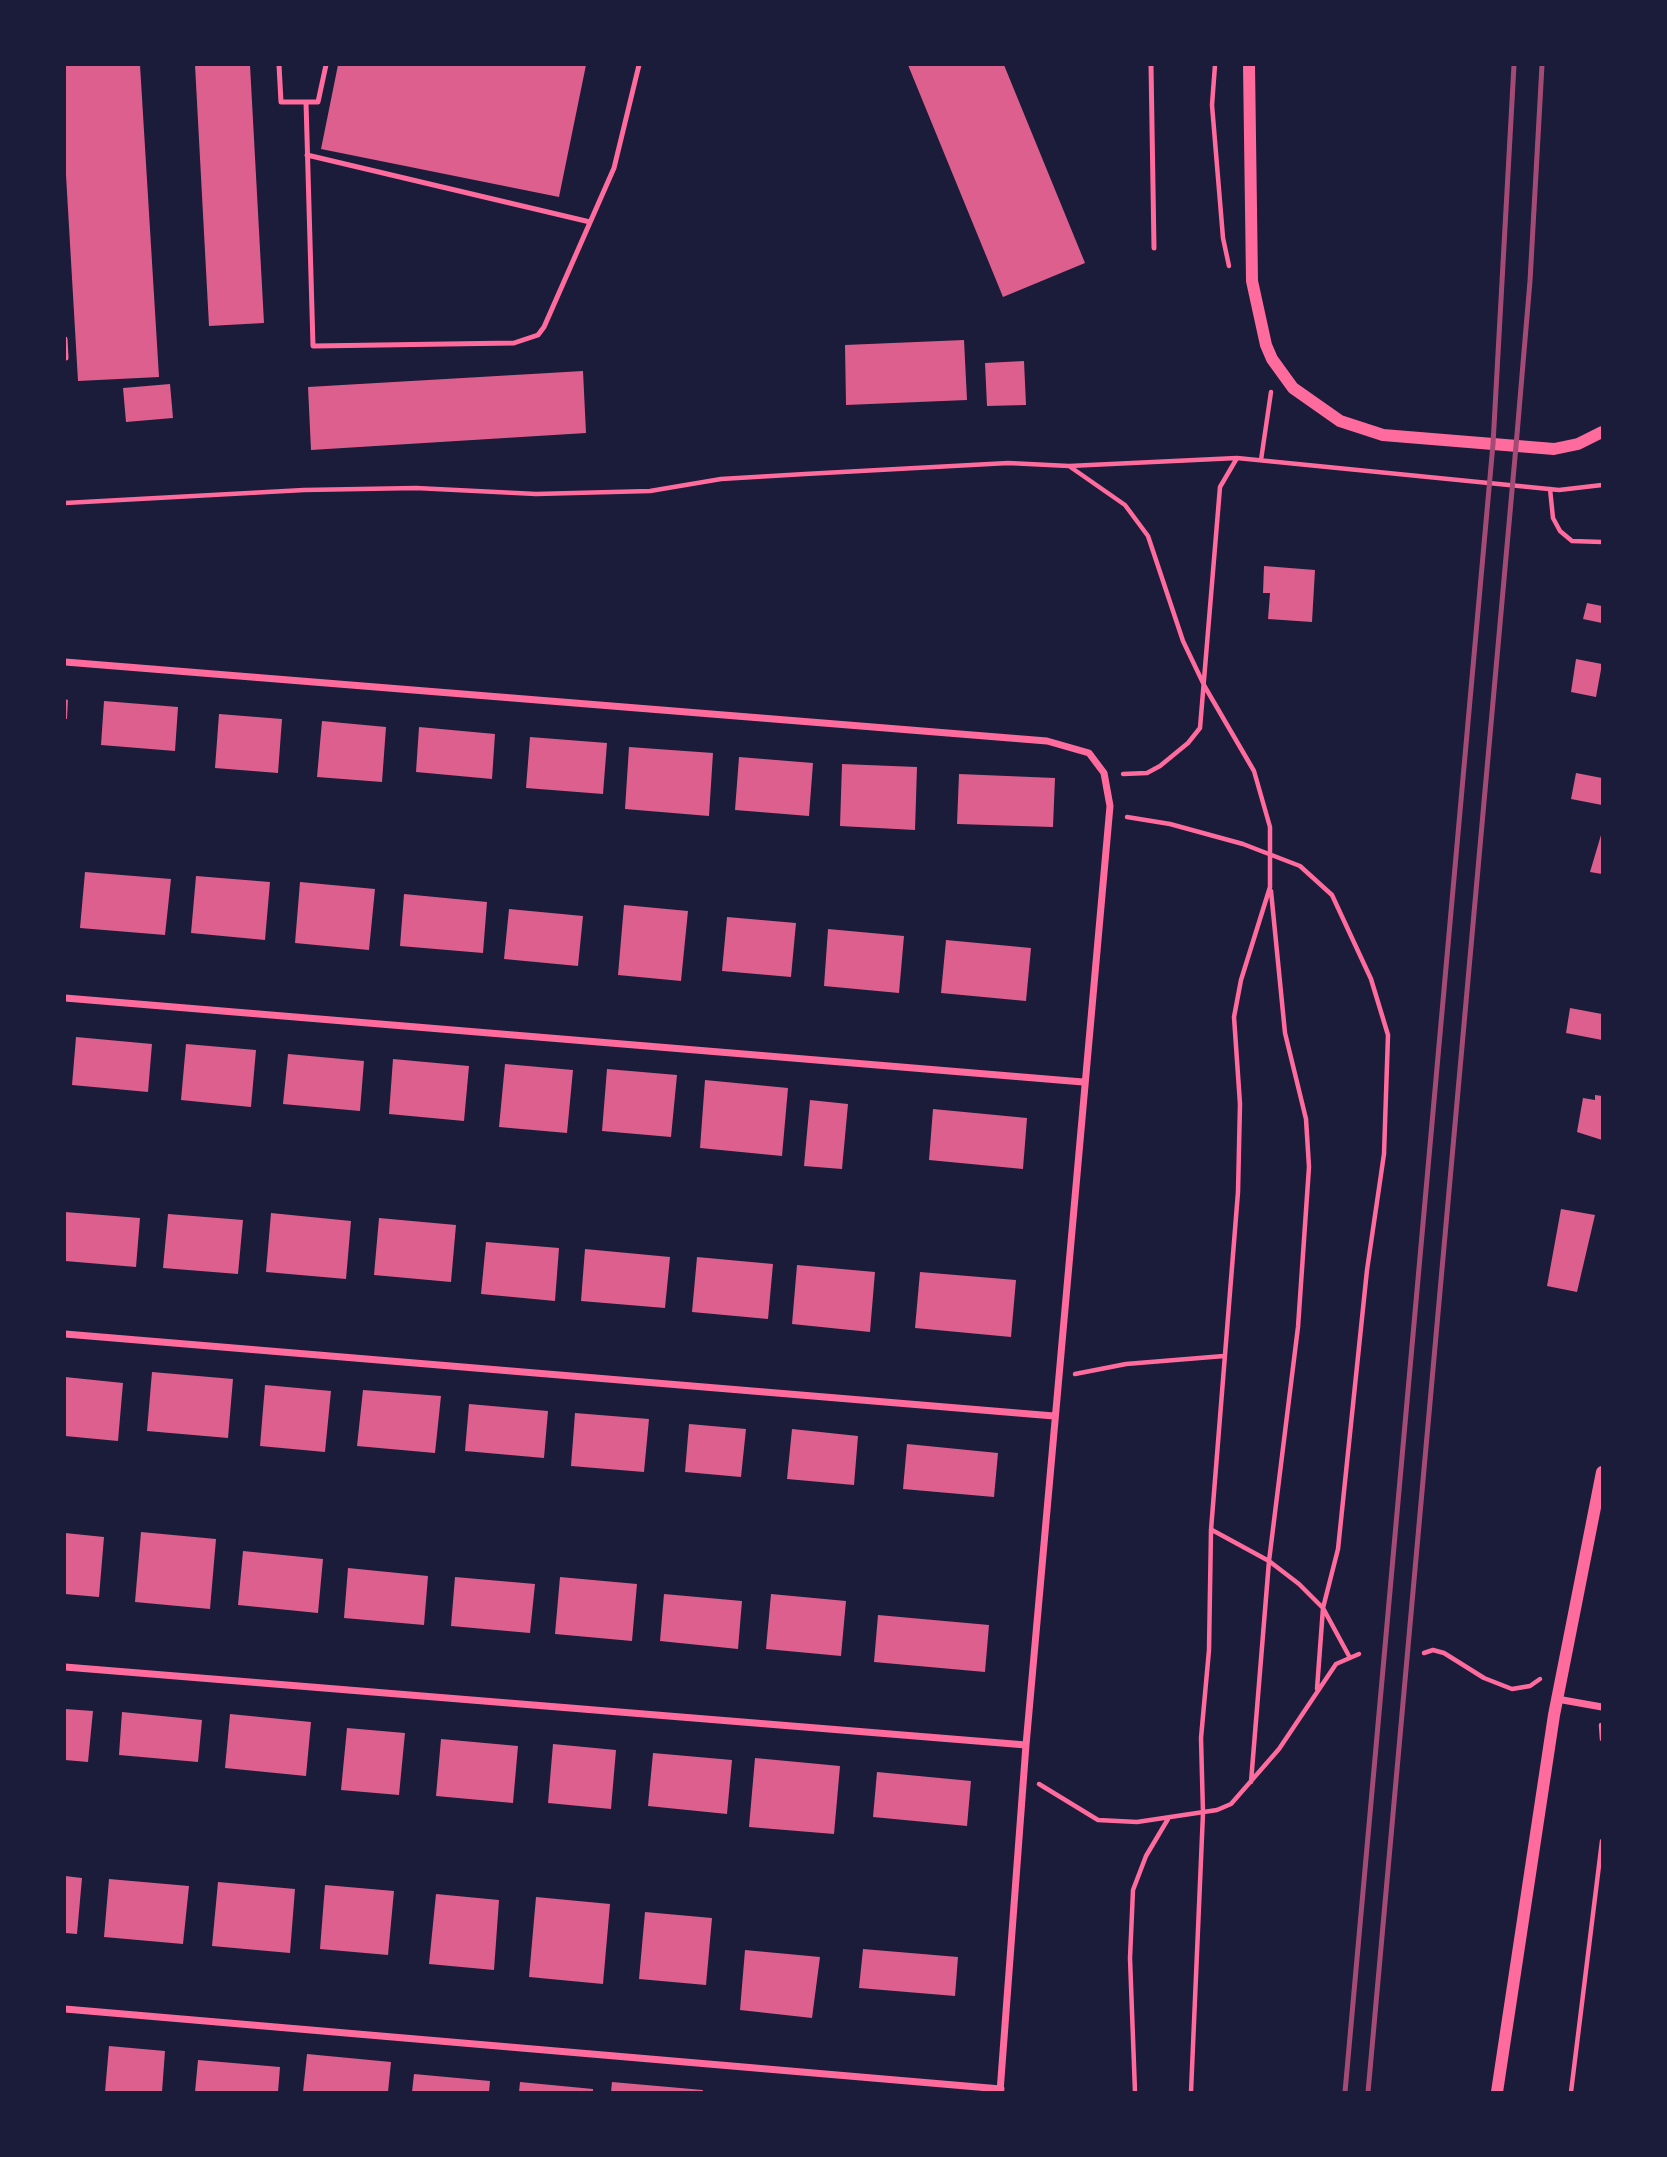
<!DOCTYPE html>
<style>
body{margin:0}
#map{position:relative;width:1667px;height:2157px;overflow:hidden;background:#1b1b3a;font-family:Commissioner,sans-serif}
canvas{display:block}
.frame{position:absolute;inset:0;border:66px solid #1b1b3a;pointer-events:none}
</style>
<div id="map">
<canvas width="1667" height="2157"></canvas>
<div class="frame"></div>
</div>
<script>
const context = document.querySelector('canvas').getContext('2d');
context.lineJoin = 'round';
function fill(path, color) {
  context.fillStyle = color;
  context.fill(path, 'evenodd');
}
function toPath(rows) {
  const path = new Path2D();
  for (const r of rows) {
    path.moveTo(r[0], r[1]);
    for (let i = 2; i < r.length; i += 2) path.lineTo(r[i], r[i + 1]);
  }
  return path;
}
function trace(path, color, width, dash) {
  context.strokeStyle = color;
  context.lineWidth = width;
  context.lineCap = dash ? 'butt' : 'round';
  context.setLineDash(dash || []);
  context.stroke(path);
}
const building = toPath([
 [65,65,140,65,159,377,78,381,65,158],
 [195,65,250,65,264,323,209,326],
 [338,65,586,65,559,197,321,149],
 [908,65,1004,65,1085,263,1003,297],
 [964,340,967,400,846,405,845,345],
 [1024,361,1026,405,987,406,985,363],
 [583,371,586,433,311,450,308,387],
 [170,384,173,418,126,422,123,388],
 [1264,566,1315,570,1312,622,1268,619,1270,593,1263,593],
 [1587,603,1602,606,1602,623,1583,619],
 [1576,659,1602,664,1596,697,1571,692],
 [65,699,68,700,67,719,65,719],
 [104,701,178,707,175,751,101,745],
 [219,714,282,719,278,773,215,768],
 [322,721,386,727,382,782,317,777],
 [419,727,495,734,492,779,416,772],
 [530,737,607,743,603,794,526,788],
 [629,747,713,753,709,816,625,809],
 [739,757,813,763,809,816,735,810],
 [842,764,917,767,915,830,840,826],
 [1576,773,1602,778,1602,805,1571,799],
 [959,774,1055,778,1053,827,957,824],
 [1601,835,1602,835,1602,874,1590,872],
 [85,872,171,879,165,935,80,928],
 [196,876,270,882,265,940,191,933],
 [300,882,375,889,369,950,295,943],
 [404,894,487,902,483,953,400,946],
 [624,905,688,911,681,981,618,975],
 [509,909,583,916,578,966,504,959],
 [727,917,796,923,791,977,722,971],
 [828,929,904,936,899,993,824,986],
 [946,940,1031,948,1026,1001,941,993],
 [1570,1008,1602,1014,1602,1040,1566,1033],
 [76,1037,152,1044,148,1092,72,1085],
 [186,1044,256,1050,251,1107,181,1100],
 [288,1054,364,1061,360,1111,283,1104],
 [393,1059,469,1066,464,1121,389,1114],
 [505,1064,573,1070,567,1133,499,1127],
 [607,1069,677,1075,671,1137,602,1131],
 [705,1080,788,1088,782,1156,700,1148],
 [1595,1095,1602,1096,1602,1140,1577,1132,1583,1098,1595,1100],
 [810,1100,848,1104,842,1169,804,1166],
 [933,1109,1027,1118,1023,1169,929,1160],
 [1561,1209,1595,1215,1577,1292,1547,1286],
 [65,1212,140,1218,136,1267,65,1261],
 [271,1213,351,1221,346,1279,266,1272],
 [168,1214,243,1220,238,1274,163,1268],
 [379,1218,456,1225,451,1282,374,1275],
 [486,1242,559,1248,555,1301,481,1294],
 [585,1249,670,1257,665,1308,581,1301],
 [697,1257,773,1264,768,1319,692,1312],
 [797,1265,875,1272,870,1332,792,1324],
 [920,1272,1016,1280,1011,1337,915,1328],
 [152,1372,233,1379,228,1438,147,1431],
 [65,1377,123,1383,118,1441,65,1436],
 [265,1385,331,1391,325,1452,260,1446],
 [363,1390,441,1396,435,1453,357,1446],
 [469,1404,548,1411,544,1458,465,1451],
 [575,1413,649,1419,644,1472,571,1466],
 [689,1424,746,1429,741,1477,685,1472],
 [792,1429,858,1436,854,1485,787,1479],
 [907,1444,998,1453,994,1497,903,1489],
 [141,1532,216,1539,210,1609,135,1602],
 [65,1533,104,1537,99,1597,65,1594],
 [243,1551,323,1559,318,1613,238,1605],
 [348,1568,428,1576,424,1625,344,1618],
 [455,1577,535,1584,530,1633,451,1626],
 [560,1577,637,1584,632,1641,555,1634],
 [664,1594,742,1601,738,1649,660,1641],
 [771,1594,846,1601,841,1656,766,1649],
 [878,1615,989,1625,985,1672,874,1662],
 [65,1709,93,1711,88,1762,65,1760],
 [122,1712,202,1720,198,1762,119,1755],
 [230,1714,311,1722,306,1776,225,1768],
 [347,1728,405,1733,399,1795,341,1790],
 [441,1739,518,1746,513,1803,436,1796],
 [553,1744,616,1750,611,1809,548,1803],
 [653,1753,732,1760,727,1814,648,1806],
 [755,1758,840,1766,834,1834,749,1827],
 [877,1772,971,1781,967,1826,873,1817],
 [65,1876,82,1878,77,1934,65,1933],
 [109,1879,189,1886,183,1944,104,1937],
 [218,1882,295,1889,290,1953,212,1946],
 [325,1885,394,1891,388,1955,320,1949],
 [436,1894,499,1900,494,1970,429,1964],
 [536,1897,610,1904,603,1984,529,1977],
 [645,1912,712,1918,706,1985,639,1979],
 [863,1949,958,1957,955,1996,859,1988],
 [745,1950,820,1957,812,2018,740,2010],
 [109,2046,165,2051,162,2092,105,2092],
 [307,2054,391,2062,388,2092,303,2092],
 [198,2060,280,2067,278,2092,195,2092],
 [414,2074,490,2081,489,2092,412,2092],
 [520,2082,593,2089,593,2092,519,2092],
 [612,2082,703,2090,703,2092,611,2092]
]);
const path = toPath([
 [1215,65,1212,105,1223,238,1229,266],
 [1261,460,1271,392],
 [1069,466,1125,505,1148,536,1183,641,1205,687,1254,771,1270,827,1270,887,1241,980,1234,1017,1240,1104,1238,1192,1211,1530,1209,1650,1201,1738,1203,1813,1191,2092],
 [1550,489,1553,518,1560,531,1572,541,1602,542],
 [65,503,304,490,416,488,536,494,650,491,721,479,805,474,1008,463,1069,466,1237,458],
 [1123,774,1147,773,1160,766,1188,743,1200,728,1220,487,1237,458,1559,490,1602,485],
 [1127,817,1170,824,1243,844,1300,866,1332,895,1371,979,1388,1035,1384,1154,1367,1270,1338,1549,1323,1608,1317,1689],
 [1075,1374,1126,1364,1224,1356],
 [1212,1530,1269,1561,1299,1584,1323,1608,1349,1656],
 [1424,1653,1433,1650,1444,1653,1484,1678,1512,1689,1530,1686,1540,1679],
 [1601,1725,1602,1739],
 [1251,1782,1269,1561,1298,1327,1309,1167,1306,1119,1285,1033,1271,891],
 [1039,1784,1098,1820,1137,1822,1217,1810,1231,1804,1279,1749,1336,1664,1359,1654],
 [1135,2092,1130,1958,1133,1890,1146,1856,1168,1819],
 [1571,2092,1602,1841]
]);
const service = toPath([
 [279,65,281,102,306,102,313,346,514,343,538,335,544,327,614,168,639,65],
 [1151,65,1154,248],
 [306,102,318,102,326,65],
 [307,155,590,222],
 [65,339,66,358]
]);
const minor = toPath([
 [65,662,1047,741,1089,753,1104,773,1110,806,1026,1745,1000,2092],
 [65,998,1083,1082],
 [65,1334,1054,1416],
 [65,1667,1026,1745],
 [1557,1699,1602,1707],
 [65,2009,1001,2089]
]);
const tertiary = toPath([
 [1249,65,1252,281,1266,345,1272,359,1293,388,1340,421,1383,435,1554,449,1578,444,1602,432],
 [1497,2092,1554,1715,1602,1472]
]);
const rail = toPath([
 [1345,2092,1493,444,1514,65],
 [1368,2092,1516,446,1530,281,1542,65]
]);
fill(building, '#dd5f8e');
trace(path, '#ff6b9d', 4.5);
trace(service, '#ff6b9d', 5);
trace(minor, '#ff6b9d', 7);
trace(tertiary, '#ff6b9d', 12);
trace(rail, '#a44b75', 5);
</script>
